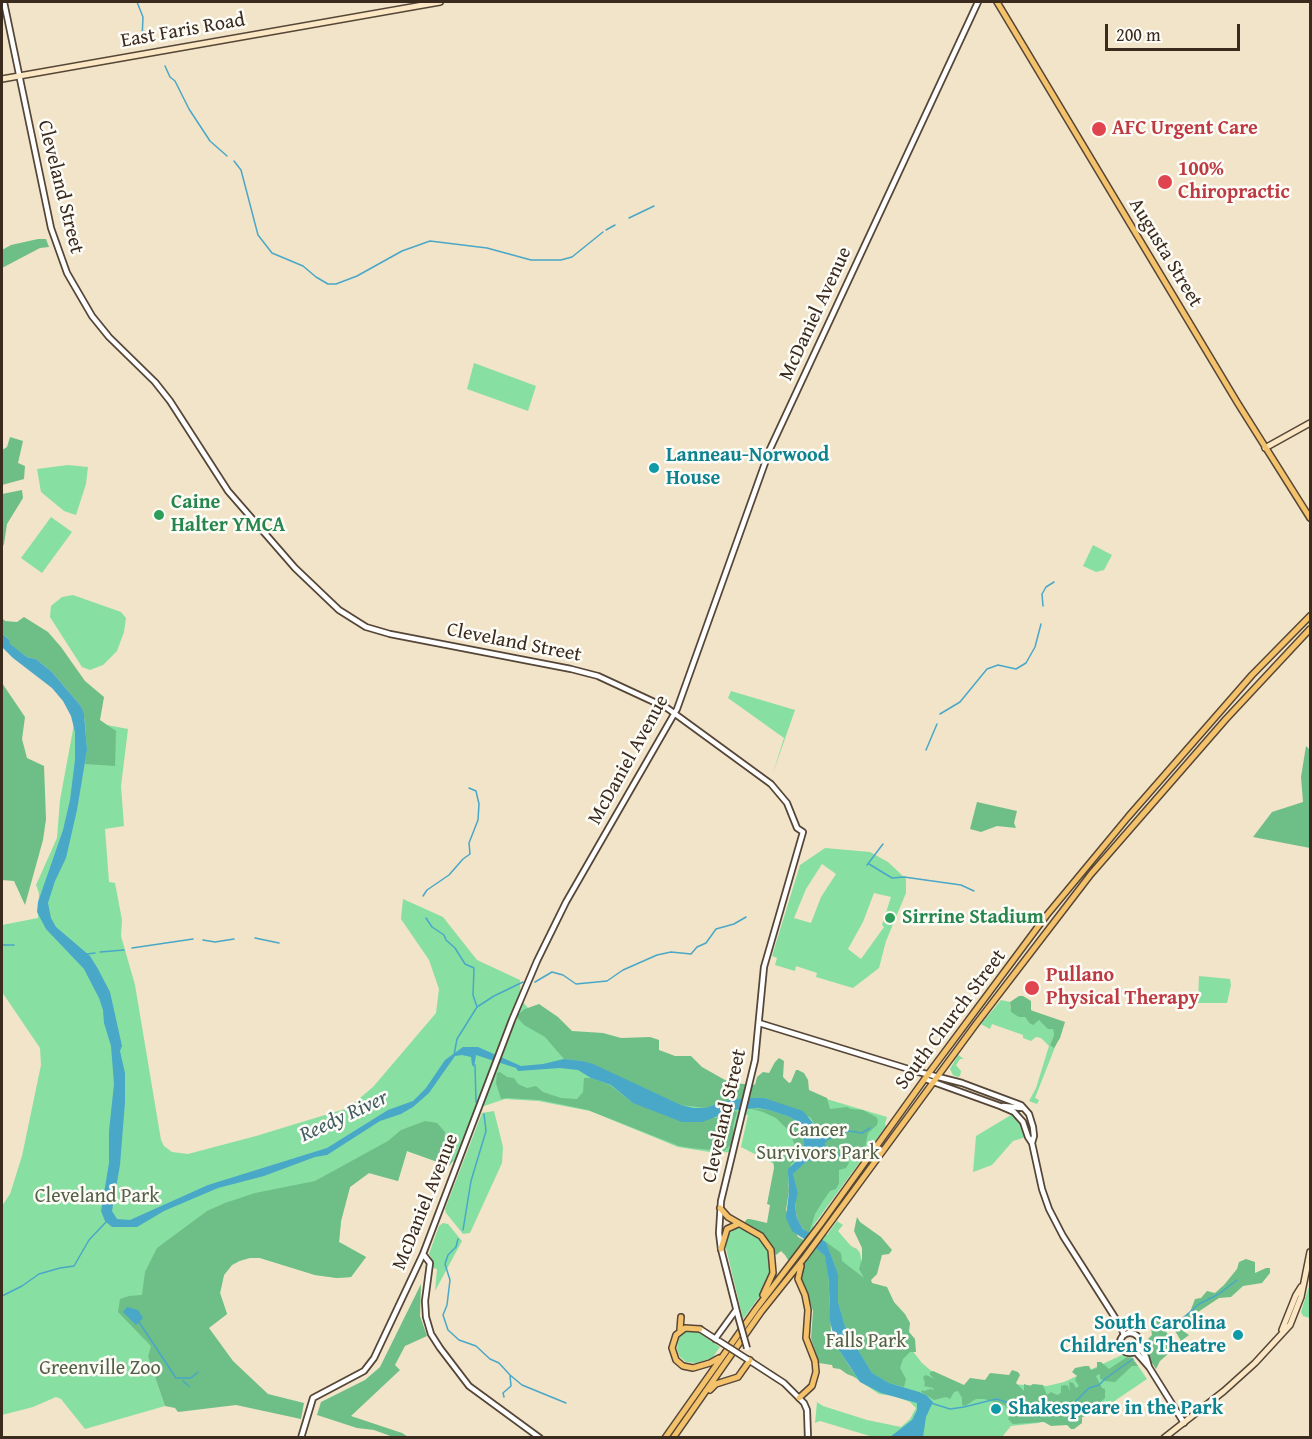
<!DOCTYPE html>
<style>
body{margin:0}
#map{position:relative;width:1312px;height:1439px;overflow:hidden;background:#f1e4c8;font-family:"Gentium Book Plus",serif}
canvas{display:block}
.frame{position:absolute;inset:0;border:3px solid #3b2a1e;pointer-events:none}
.scale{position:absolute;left:1105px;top:24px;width:135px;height:27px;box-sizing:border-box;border:3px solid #3b2a1e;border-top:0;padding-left:8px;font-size:18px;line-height:21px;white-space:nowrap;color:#3b2a1e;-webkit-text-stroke:4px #fdfcf7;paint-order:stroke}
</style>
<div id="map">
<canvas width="1312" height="1439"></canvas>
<div class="frame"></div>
<div class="scale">200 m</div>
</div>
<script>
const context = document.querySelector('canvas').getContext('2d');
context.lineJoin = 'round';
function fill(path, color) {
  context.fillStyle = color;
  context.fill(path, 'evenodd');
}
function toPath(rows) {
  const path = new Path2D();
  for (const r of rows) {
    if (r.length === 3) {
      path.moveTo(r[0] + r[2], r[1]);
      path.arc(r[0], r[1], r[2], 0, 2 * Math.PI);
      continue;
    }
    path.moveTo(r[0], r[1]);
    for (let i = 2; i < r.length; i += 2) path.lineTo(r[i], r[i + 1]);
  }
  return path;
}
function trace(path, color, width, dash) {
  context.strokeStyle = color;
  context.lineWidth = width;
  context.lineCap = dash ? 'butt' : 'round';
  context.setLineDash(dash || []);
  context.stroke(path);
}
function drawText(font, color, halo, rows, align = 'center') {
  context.font = font + ' "Gentium Book Plus",serif';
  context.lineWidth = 5;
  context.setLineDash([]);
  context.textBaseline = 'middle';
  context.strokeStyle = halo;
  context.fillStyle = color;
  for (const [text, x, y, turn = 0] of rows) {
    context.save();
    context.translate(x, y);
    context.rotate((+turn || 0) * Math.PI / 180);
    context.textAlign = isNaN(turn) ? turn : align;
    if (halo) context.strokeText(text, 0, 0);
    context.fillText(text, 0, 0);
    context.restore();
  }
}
const green = toPath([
 [474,363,536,386,528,411,467,389],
 [68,465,88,467,86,484,76,515,64,511,41,492,37,469],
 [51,517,72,532,42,573,21,558],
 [1093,545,1112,555,1104,570,1096,572,1083,566],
 [73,595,121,612,126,618,124,632,117,651,103,665,90,670,82,667,50,617,51,606,62,597],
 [731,691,795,710,772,776,784,738,728,698],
 [75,719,128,729,121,786,124,826,105,829,109,882,115,883,122,920,121,936,135,985,161,1140,164,1146,172,1152,188,1154,256,1136,348,1108,373,1087,436,1013,439,989,429,960,401,919,403,899,443,917,477,960,520,980,521,1000,557,1040,746,1086,756,1084,793,1089,887,1117,885,1124,886,1126,813,1226,827,1235,837,1221,843,1225,838,1231,851,1246,857,1249,860,1253,865,1280,886,1317,922,1363,942,1380,967,1390,1006,1384,1047,1386,1064,1382,1122,1355,1132,1357,1147,1379,1113,1402,1109,1401,1104,1404,1101,1400,1038,1423,1011,1426,1002,1437,873,1437,820,1421,815,1423,817,1402,823,1406,867,1420,901,1427,910,1419,916,1408,910,1402,894,1396,879,1394,855,1378,816,1251,782,1168,741,1147,748,1115,739,1114,729,1152,716,1153,678,1147,590,1111,538,1101,505,1099,475,1109,456,1162,452,1162,449,1166,407,1151,398,1181,369,1173,350,1187,341,1221,339,1242,366,1257,351,1277,337,1278,315,1275,260,1258,246,1258,232,1265,224,1275,220,1293,227,1314,196,1337,148,1357,165,1406,85,1429,61,1399,56,1397,33,1407,2,1415,2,1206,10,1194,22,1156,41,1065,40,1048,2,992,2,925,38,918,39,893,36,885,57,838,60,800],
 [825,848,870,852,888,862,906,879,906,893,886,941,879,968,853,988,816,977,817,973,796,966,795,971,775,965,777,958,772,956,800,865],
 [822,864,836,874,821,897,811,923,794,918,806,889],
 [874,893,891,897,882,925,884,927,861,959,848,949,863,922],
 [1199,976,1230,979,1231,985,1227,1003,1198,1003],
 [1001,1000,1010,1002,1010,1008,1025,1017,1029,1023,1039,1020,1053,1029,1054,1035,1050,1045,1057,1042,1035,1098,1039,1100,1037,1104,1029,1101,1036,1088,1049,1046,1041,1038,1036,1037,1031,1041,1023,1038,1023,1035,992,1024,990,1029,981,1024],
 [958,1055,964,1059,960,1059,956,1065,961,1071,960,1076,958,1077,953,1075,950,1069],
 [494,1111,503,1147,502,1163,470,1233,463,1234,446,1213,445,1209,482,1113],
 [1011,1115,1020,1119,1026,1137,1013,1141,992,1165,973,1172,976,1136],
 [443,1223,448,1224,462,1241,435,1291,437,1269,433,1268,433,1261,429,1254,439,1226],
 [737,1228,746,1230,757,1237,764,1243,770,1256,771,1275,765,1289,743,1319,725,1244,728,1234],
 [1310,1283,1310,1318,1303,1316,1301,1312],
 [687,1331,696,1331,720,1347,713,1357,706,1360,696,1363,686,1362,680,1357,677,1349,679,1338]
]);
const forest = toPath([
 [38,239,46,239,49,247,40,248,2,268,2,250,11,245],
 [10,437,23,441,18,463,25,466,24,479,2,485,2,450,7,447],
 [22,490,23,498,7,524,4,544,2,548,2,494],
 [24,617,48,632,61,647,85,681,104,697,100,720,116,731,115,766,85,764,87,750,85,721,81,706,52,672,36,659,27,657,9,644,9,640,2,633,2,618,5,621,17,622],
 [2,683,25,717,22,739,27,758,44,766,46,819,43,840,25,905,14,881,2,880],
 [1306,746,1310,750,1310,848,1253,837,1272,812,1303,802,1301,777],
 [977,802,1017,811,1014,823,1016,828,997,826,981,832,970,829],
 [1019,996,1023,996,1031,1001,1031,1010,1033,1011,1065,1022,1060,1038,1054,1048,1050,1045,1054,1035,1053,1029,1048,1029,1039,1020,1033,1025,1029,1023,1025,1017,1019,1017,1011,1012,1010,1002],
 [539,1004,558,1017,572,1031,603,1033,621,1038,650,1037,659,1040,659,1050,675,1056,691,1056,702,1067,725,1080,734,1083,755,1085,757,1077,763,1072,769,1073,775,1062,779,1058,784,1061,783,1077,789,1083,791,1082,796,1070,798,1070,804,1073,808,1080,809,1090,827,1098,830,1109,847,1107,851,1109,863,1110,876,1117,878,1120,877,1125,868,1133,865,1148,851,1154,847,1158,849,1163,846,1168,839,1170,839,1183,836,1189,830,1191,823,1201,815,1214,809,1233,803,1229,797,1218,795,1206,798,1193,793,1174,807,1161,816,1160,825,1149,825,1132,817,1128,810,1117,726,1101,705,1108,681,1105,582,1061,564,1059,545,1037,524,1025,516,1016,525,1009],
 [500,1072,507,1077,514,1078,518,1084,527,1088,536,1086,543,1092,561,1098,577,1099,583,1092,584,1078,591,1078,610,1085,633,1103,716,1118,734,1110,737,1112,733,1126,734,1139,732,1144,724,1151,691,1148,679,1146,588,1110,540,1100,507,1098,501,1099,496,1083,497,1073],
 [749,1108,769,1110,790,1117,803,1125,804,1152,803,1155,791,1164,788,1178,789,1191,786,1210,798,1237,810,1243,825,1256,828,1267,831,1332,841,1353,857,1378,847,1374,840,1369,833,1368,832,1365,819,1363,811,1338,813,1311,804,1285,785,1255,781,1251,776,1255,764,1234,744,1223,747,1219,750,1219,767,1223,770,1205,767,1204,774,1168,773,1157,777,1153,785,1153,796,1148,789,1131,776,1118,763,1112],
 [425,1121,437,1123,445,1132,444,1144,454,1151,452,1162,449,1166,407,1151,398,1181,369,1173,350,1187,341,1221,339,1242,366,1257,351,1277,337,1278,315,1275,260,1258,250,1258,239,1261,232,1265,224,1275,220,1293,227,1314,209,1328,233,1361,268,1394,304,1403,301,1419,236,1405,178,1412,175,1408,165,1406,148,1357,151,1346,118,1312,120,1299,129,1296,142,1295,145,1272,157,1248,207,1211,225,1203,255,1193,315,1181,388,1141,401,1130],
 [857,1217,860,1222,881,1237,892,1250,889,1254,882,1255,877,1274,871,1280,872,1283,887,1287,894,1302,905,1314,910,1323,909,1332,915,1339,916,1352,910,1352,903,1359,900,1368,906,1379,904,1387,889,1383,872,1373,846,1330,838,1302,838,1274,826,1242,841,1253,842,1261,864,1278,859,1269,862,1259,862,1248,854,1231],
 [1246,1259,1255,1262,1255,1273,1266,1268,1270,1268,1270,1273,1262,1283,1243,1286,1231,1297,1219,1298,1198,1312,1183,1324,1183,1331,1189,1335,1181,1341,1174,1329,1176,1322,1190,1312,1195,1299,1201,1298,1207,1291,1215,1293,1224,1285,1237,1269,1239,1262],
 [421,1284,420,1316,427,1336,405,1346,395,1365,400,1370,351,1416,402,1433,408,1437,393,1437,374,1430,357,1428,317,1415,321,1402,365,1380,380,1367],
 [1162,1317,1169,1323,1166,1332,1177,1344,1175,1348,1160,1361,1156,1369,1145,1352,1148,1339,1152,1335,1151,1328,1154,1322],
 [1127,1357,1132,1358,1138,1366,1132,1366,1115,1382,1105,1381,1100,1379,1100,1374,1096,1376,1102,1388,1105,1389,1105,1398,1086,1416,1082,1417,1082,1423,1074,1429,1071,1429,1067,1425,1051,1426,1044,1422,1013,1424,1008,1419,1012,1412,1004,1405,984,1399,976,1399,965,1406,962,1405,962,1398,958,1391,954,1392,950,1399,946,1397,934,1400,921,1392,922,1390,924,1391,930,1389,934,1390,933,1388,924,1386,925,1383,923,1377,926,1375,935,1379,930,1375,930,1372,933,1371,964,1385,970,1378,985,1380,990,1373,1009,1375,1012,1370,1018,1372,1020,1375,1016,1383,1024,1391,1024,1384,1030,1386,1033,1384,1043,1385,1047,1395,1051,1392,1057,1395,1061,1393,1061,1386,1065,1385,1068,1386,1070,1392,1069,1382,1073,1383,1076,1388,1079,1386,1075,1380,1077,1376,1072,1372,1075,1368,1085,1366,1089,1366,1091,1370,1097,1368,1097,1362,1101,1362,1109,1369]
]);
const water = toPath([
 [2,633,9,640,10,644,27,657,36,659,52,672,81,706,84,714,87,750,77,810,66,858,55,881,48,903,51,918,56,927,90,956,98,969,110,992,122,1046,120,1051,125,1073,125,1102,120,1165,112,1211,117,1219,130,1220,208,1185,327,1148,388,1110,413,1101,426,1088,445,1060,463,1047,478,1047,521,1066,543,1064,564,1059,582,1061,593,1064,681,1105,693,1108,705,1108,726,1101,747,1098,764,1098,803,1111,817,1128,825,1132,825,1149,823,1155,816,1160,807,1161,793,1174,798,1193,795,1206,797,1218,803,1229,826,1242,838,1274,838,1302,846,1330,872,1373,889,1383,919,1392,926,1395,933,1402,926,1417,923,1437,890,1437,912,1420,917,1410,917,1403,881,1393,860,1382,837,1347,830,1322,829,1281,825,1256,810,1243,792,1231,786,1218,789,1191,788,1169,803,1155,804,1152,803,1125,790,1117,769,1110,758,1108,734,1110,702,1122,682,1122,633,1103,611,1085,591,1078,578,1070,560,1068,518,1071,516,1068,476,1055,474,1067,472,1065,471,1057,462,1055,455,1056,429,1093,413,1107,401,1114,380,1121,327,1155,315,1157,264,1176,218,1188,164,1211,137,1227,112,1227,105,1221,101,1211,109,1163,109,1131,114,1084,111,1046,104,1023,103,1010,99,998,84,969,46,929,37,912,38,902,63,830,70,800,75,760,75,732,71,716,63,701,52,688,13,658,2,647],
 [127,1307,138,1310,143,1318,136,1325,123,1312]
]);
const stream = toPath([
 [137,2,143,17,142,39],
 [165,66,170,77,175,81,189,109,210,141,227,156],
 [234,161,241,170,258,235,272,253,303,266,316,277,328,284,336,284,357,276,402,251,430,241,487,248,531,260,561,260,572,257,603,232],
 [629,218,654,206],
 [606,230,615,225],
 [1043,606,1042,594,1046,587,1054,582],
 [940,714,960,702,987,669,998,665,1016,669,1026,663,1035,647,1041,624],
 [926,750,937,724],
 [869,864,892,878,904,877,961,885,974,891],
 [867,865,883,844],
 [423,896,427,890,449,875,463,859,470,854,469,843,478,820,479,804,476,791,469,788],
 [426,918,432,927,444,935,446,940,455,948,465,964,474,968,473,995,477,1007],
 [255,938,279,943],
 [203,940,215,942,234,939],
 [2,945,14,945],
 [132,948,193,939],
 [100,952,124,950],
 [87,954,95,953],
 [535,982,552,972,563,975,576,984,607,981,623,970,657,955,671,952,691,954,697,947,706,943,716,929,734,924,746,917],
 [454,1055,457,1039,477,1007,494,996,523,982],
 [475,1065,476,1102],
 [824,1142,837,1134,849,1131,862,1133,870,1128],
 [822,1155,848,1155],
 [463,1230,471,1181,486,1131,484,1114],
 [458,1239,456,1247,448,1255,445,1264,450,1280,447,1305,443,1315,448,1330,459,1340,476,1346,490,1359,499,1363,510,1375,522,1385,566,1403],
 [2,1296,22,1286,39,1274,60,1268,74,1266,89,1240,106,1222],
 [139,1322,176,1378,191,1378,198,1372],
 [1174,1326,1199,1304,1219,1294,1237,1280],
 [183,1381,189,1386],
 [504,1397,503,1393,511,1386,510,1375],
 [931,1403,950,1409,964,1407,996,1399,1026,1408,1042,1405],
 [1047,1405,1061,1408,1074,1403,1089,1388,1099,1385,1106,1378,1133,1359]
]);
const tertiary = toPath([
 [4,2,51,228,67,273,92,316,109,337,155,382,170,401,228,491,295,568,339,610,366,627,390,634,571,669,598,676,667,708,771,784,787,803,797,828,803,832,764,967,755,1060,721,1201,719,1233,721,1249,738,1316],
 [759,1023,915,1071,962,1083,1021,1105,1029,1114,1033,1127,1034,1136,1032,1143,1042,1189,1049,1209,1063,1236,1121,1327,1124,1335],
 [925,1079,1000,1106,1014,1112,1023,1122,1028,1137,1032,1143],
 [1003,1106,1022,1108],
 [423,1254,430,1263,425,1301,426,1317,431,1334,440,1348,469,1386,540,1438],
 [700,1329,717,1340],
 [1130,1343,10],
 [715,1339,736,1310],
 [1139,1347,1146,1357,1149,1367,1184,1423],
 [1135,1351,1149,1367],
 [747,1359,784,1383,804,1403,807,1410,808,1438],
 [301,1438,313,1398,364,1371,374,1358,423,1254,512,1020,537,961,566,902,677,709,770,449,978,2]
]);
const secondary = toPath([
 [2,79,440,2],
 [1265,448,1310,423],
 [1282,1330,1296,1295,1301,1287],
 [1164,1438,1224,1391,1255,1363,1290,1325,1301,1297,1310,1252]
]);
const primary = toPath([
 [997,2,1237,402,1310,518],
 [720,1208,728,1217,761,1236,771,1250,773,1273,763,1295],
 [721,1249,727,1229,738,1224],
 [700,1329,685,1328,676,1335,672,1348,676,1360,683,1366,693,1368,710,1363,719,1358],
 [680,1330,681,1317],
 [710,1390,716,1384,738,1377,750,1360],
 [799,1398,812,1386,816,1372,815,1361,806,1338,808,1310,805,1295,798,1279,801,1266],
 [665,1438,756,1309,820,1225,929,1073,1046,916,1128,817,1252,675,1310,616],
 [673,1438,761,1312,805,1257,976,1024,1091,874,1226,719,1310,629]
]);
const tertiaryBridge = toPath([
 [738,1316,747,1348],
 [719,1341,747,1359]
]);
const markers = [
 [1099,129,8,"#e0444e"],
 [1165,182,8,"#e0444e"],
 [654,468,6,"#0f9aa8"],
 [159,515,6,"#2e9e5b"],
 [890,918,6,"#2e9e5b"],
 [1032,988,8,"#e0444e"],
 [1238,1335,6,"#0f9aa8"],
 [996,1409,6,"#0f9aa8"]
];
const streetNames = [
 ["East Faris Road",183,31,-10],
 ["Cleveland Street",60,187,76],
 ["Augusta Street",1165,253,59],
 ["McDaniel Avenue",816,314,-65],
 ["Cleveland Street",514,643,11],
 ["McDaniel Avenue",629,760,-61],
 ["South Church Street",951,1020,-53],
 ["Cleveland Street",725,1116,-77],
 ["McDaniel Avenue",426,1202,-68]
];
const healthNames = [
 ["AFC Urgent Care",1112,129],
 ["100%",1178,170],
 ["Chiropractic",1178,193],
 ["Pullano",1046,976],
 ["Physical Therapy",1046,999]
];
const cultureNames = [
 ["Lanneau-Norwood",666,456],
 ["House",666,479],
 ["South Carolina",1226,1324,"right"],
 ["Children's Theatre",1226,1347,"right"],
 ["Shakespeare in the Park",1008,1409]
];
const leisureNames = [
 ["Caine",171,503],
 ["Halter YMCA",171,526],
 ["Sirrine Stadium",902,918]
];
const parkNames = [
 ["Cancer",818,1131],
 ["Survivors Park",818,1154],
 ["Cleveland Park",97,1197],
 ["Falls Park",866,1342],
 ["Greenville Zoo",100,1369]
];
const waterNames = [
 ["Reedy River",344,1117,-25]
];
fill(green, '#88dfa2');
fill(forest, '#6ebe88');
fill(water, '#49a7c8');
trace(stream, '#49a7c8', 1.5);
trace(tertiary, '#564638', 8);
trace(secondary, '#564638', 8);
trace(primary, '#564638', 8);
trace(tertiary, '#fff', 4.5);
trace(secondary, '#fbe7c3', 5);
trace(primary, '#f4c26a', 5);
trace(tertiaryBridge, '#564638', 8, []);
trace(tertiaryBridge, '#fff', 4.5);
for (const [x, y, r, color] of markers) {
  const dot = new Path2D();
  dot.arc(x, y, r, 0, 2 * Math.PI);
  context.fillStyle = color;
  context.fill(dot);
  trace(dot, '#fdfcf7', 2);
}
drawText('20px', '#3b2a1e', '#fdfcf7', streetNames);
drawText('bold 20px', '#be3a42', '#fdfcf7', healthNames, 'left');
drawText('bold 20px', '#0d838f', '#fdfcf7', cultureNames, 'left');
drawText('bold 20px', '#27864d', '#fdfcf7', leisureNames, 'left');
drawText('20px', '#526046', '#fdfcf7', parkNames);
drawText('italic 21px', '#415c62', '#fdfcf7', waterNames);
</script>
